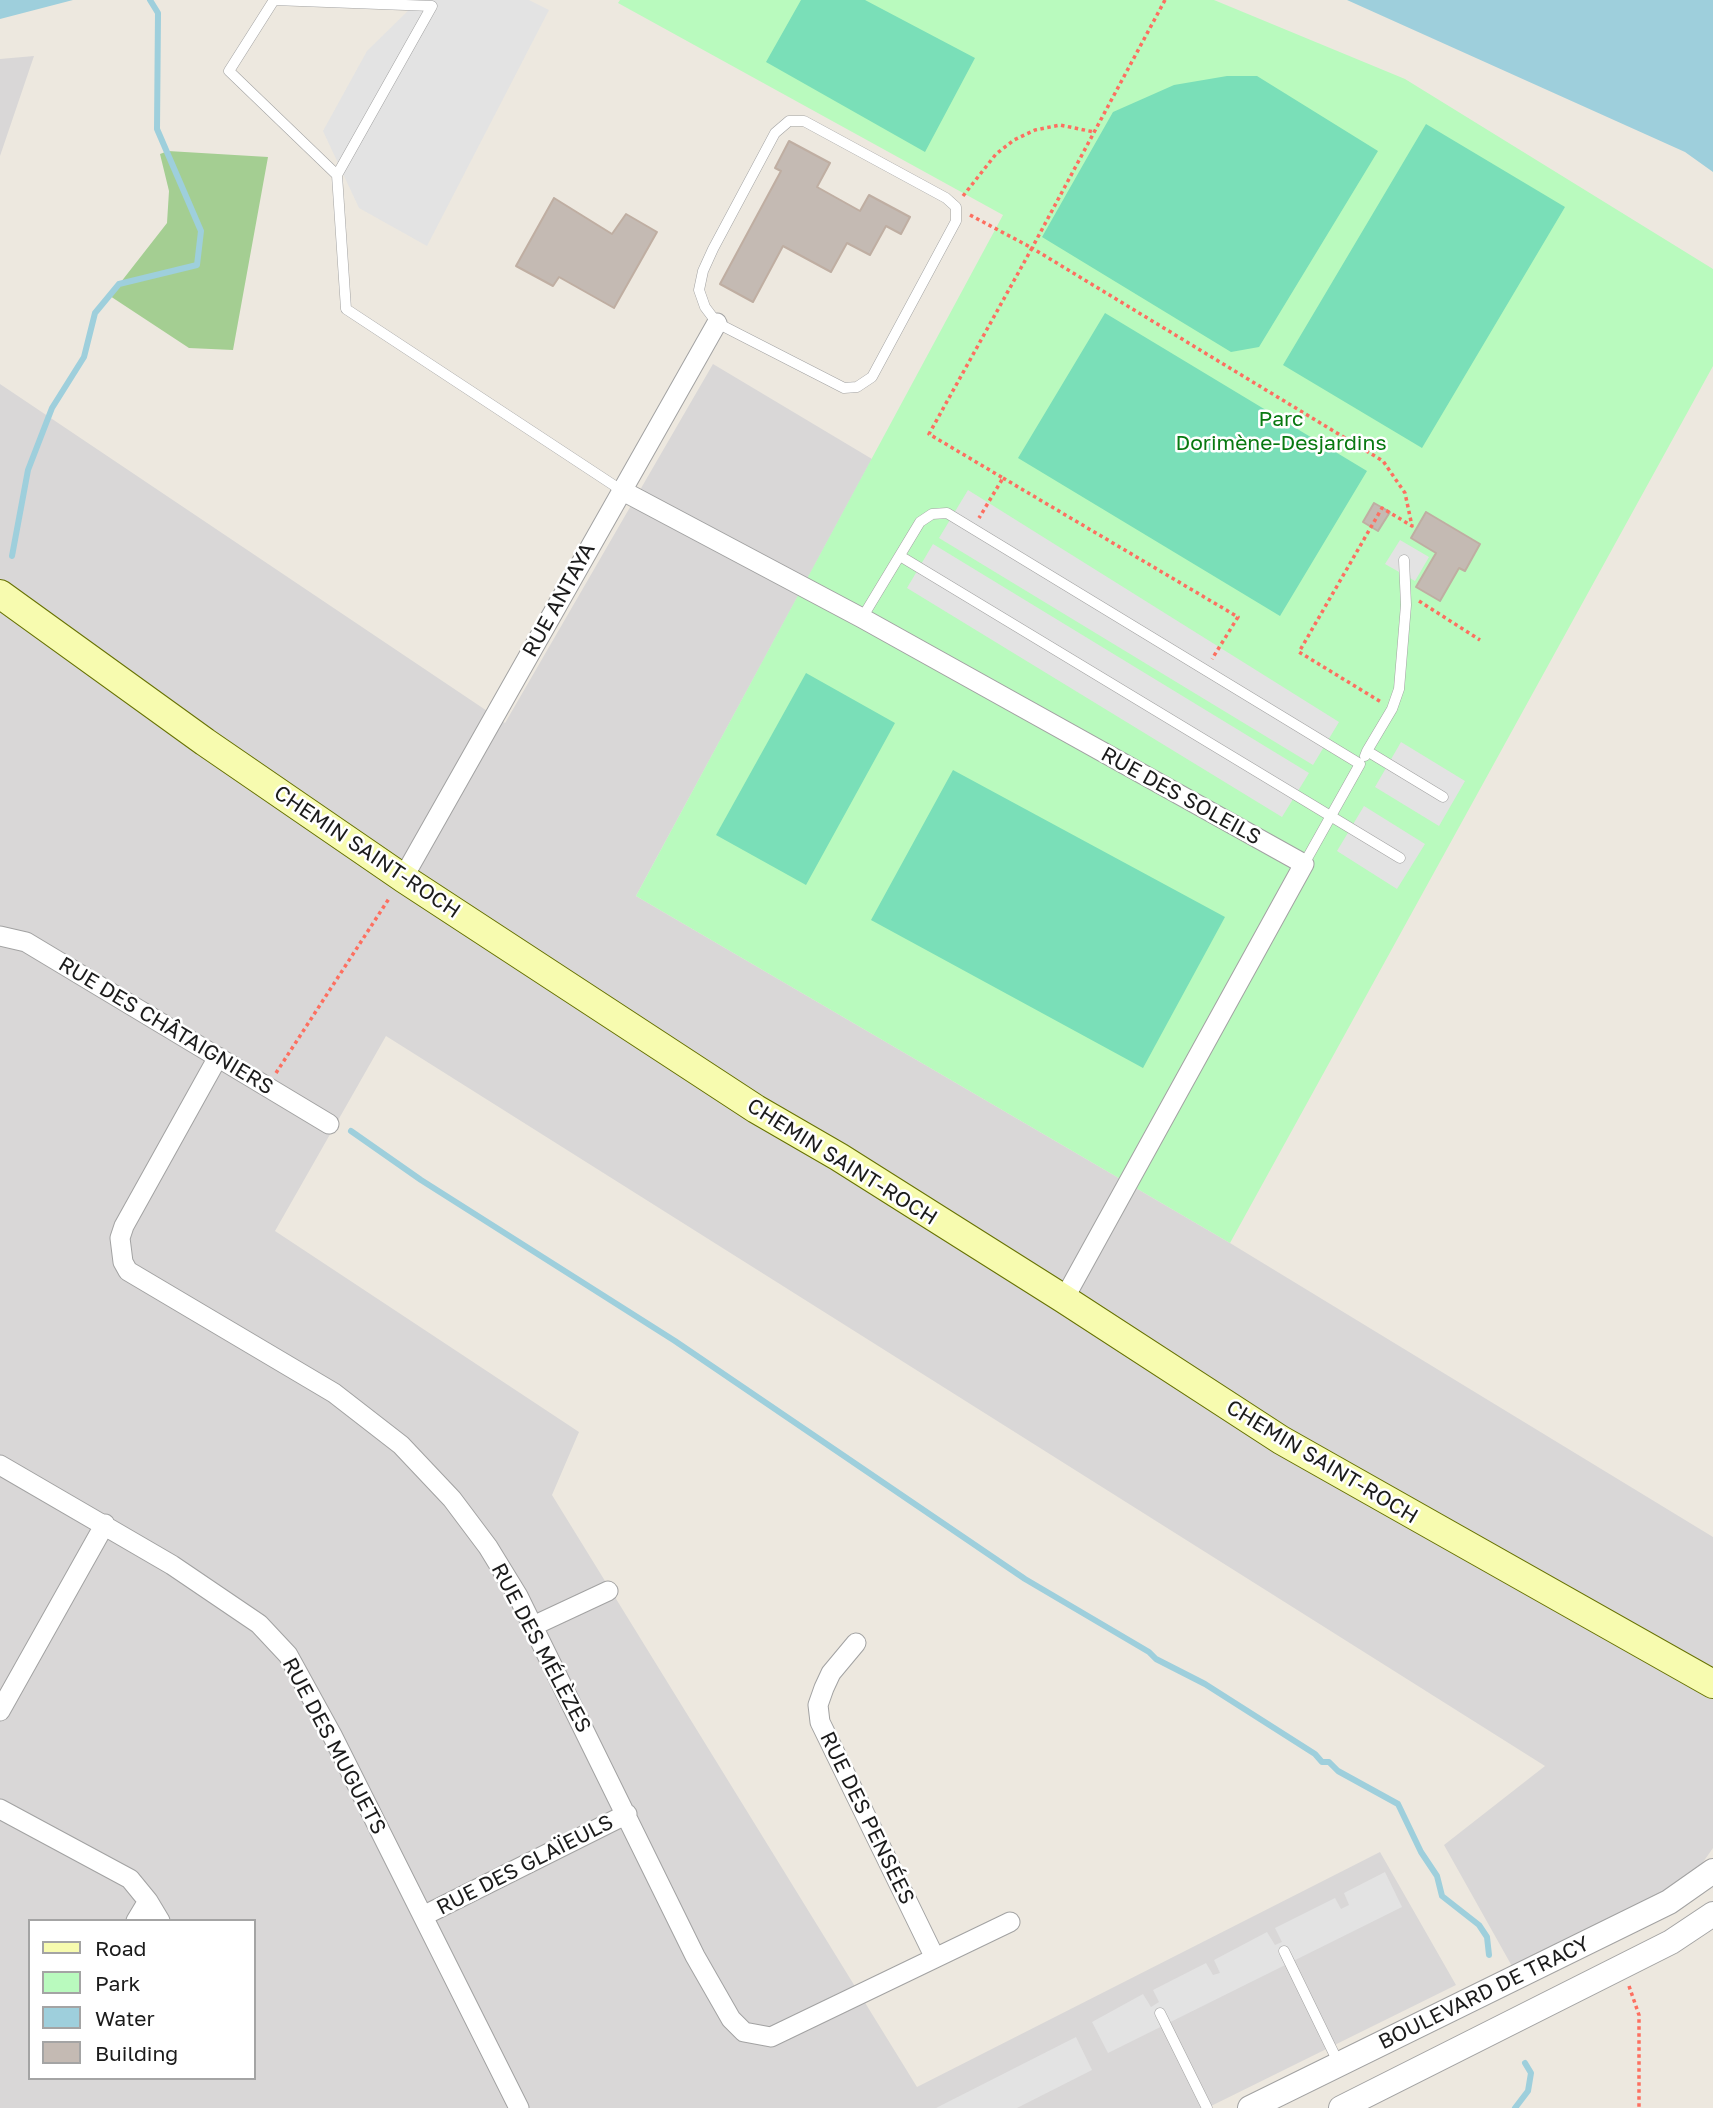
<!DOCTYPE html>
<meta charset="utf-8">
<style>
body{margin:0}
#map{position:relative;width:1713px;height:2108px;overflow:hidden;background:#ede8df;font-family:"Golos Text",sans-serif}
canvas{display:block}
.legend{position:absolute;left:28px;top:1919px;width:228px;height:161px;box-sizing:border-box;background:#fff;border:2px solid #a4a4a4;margin:0;padding:9px 12px;list-style:none;font-size:21px;color:#1b1b1b}
.legend li{display:flex;align-items:center;gap:14px;height:35px}
.legend b{width:35px;border:2px solid #a4a4a4}
</style>
<div id="map">
<canvas width="1713" height="2108"></canvas>
<ul class="legend">
<li><b style="height:9px;background:#f7fbaf"></b>Road</li>
<li><b style="height:19px;background:#b9fabe"></b>Park</li>
<li><b style="height:19px;background:#9ecfdc"></b>Water</li>
<li><b style="height:19px;background:#c4bab3"></b>Building</li>
</ul>
</div>
<script>
const context = document.querySelector('canvas').getContext('2d');
context.lineJoin = 'round';
function fill(path, color) {
  context.fillStyle = color;
  context.fill(path, 'evenodd');
}
function toPath(rows) {
  const path = new Path2D();
  for (const r of rows) {
    path.moveTo(r[0], r[1]);
    for (let i = 2; i < r.length; i += 2) path.lineTo(r[i], r[i + 1]);
  }
  return path;
}
function trace(path, color, width, dash) {
  context.strokeStyle = color;
  context.lineWidth = width;
  context.lineCap = dash ? 'butt' : 'round';
  context.setLineDash(dash || []);
  context.stroke(path);
}
function drawText(font, color, halo, rows, align = 'center') {
  context.font = font + ' "Golos Text",sans-serif';
  context.lineWidth = 5;
  context.setLineDash([]);
  context.textBaseline = 'middle';
  context.strokeStyle = halo;
  context.fillStyle = color;
  for (const [text, x, y, turn = 0] of rows) {
    context.save();
    context.translate(x, y);
    context.rotate((+turn || 0) * Math.PI / 180);
    context.textAlign = isNaN(turn) ? turn : align;
    if (halo) context.strokeText(text, 0, 0);
    context.fillText(text, 0, 0);
    context.restore();
  }
}
const residential = toPath([
 [34,56,0,156,0,59],
 [713,364,872,459,636,896,1230,1243,1713,1537,1713,1848,1701,1865,1662,1899,1513,1968,1444,1845,1545,1766,386,1036,275,1231,579,1432,552,1495,917,2087,1380,1852,1456,1985,1207,2108,0,2108,0,384,505,723],
 [30,1921,254,1921,254,2078,30,2078]
]);
const forest = toPath([
 [168,151,268,157,233,350,189,348,110,296,167,223,169,191,160,154]
]);
const park = toPath([
 [620,0,1214,0,1405,79,1713,269,1713,366,1230,1243,636,896,1003,215,618,3]
]);
const pitch = toPath([
 [801,0,865,0,975,58,925,152,766,62],
 [1227,76,1257,76,1378,151,1259,347,1231,352,1042,237,1113,112,1174,85],
 [1426,124,1565,207,1422,448,1283,365],
 [1105,313,1367,471,1280,616,1018,458],
 [806,673,895,723,806,885,716,835],
 [953,770,1225,917,1143,1068,871,920]
]);
const parking = toPath([
 [419,0,529,0,549,10,427,246,359,208,323,131,367,51],
 [968,490,1339,722,1313,765,939,538],
 [1400,540,1429,557,1415,581,1385,564],
 [933,544,1309,773,1282,817,907,588],
 [1401,742,1465,781,1439,826,1375,787],
 [1364,806,1425,844,1397,889,1337,851],
 [1385,1872,1402,1907,1108,2053,1092,2022,1143,1994,1151,2007,1159,2002,1153,1990,1206,1963,1213,1975,1220,1973,1214,1960,1267,1932,1275,1945,1282,1942,1275,1928,1335,1898,1341,1909,1349,1905,1344,1893],
 [1076,2037,1092,2070,1017,2108,936,2108]
]);
const water = toPath([
 [0,0,73,0,0,19],
 [1347,0,1713,0,1713,172,1685,152]
]);
const stream = toPath([
 [12,556,28,470,52,408,84,357,95,313,119,284,197,265,201,231,157,129,158,13,150,0],
 [351,1131,421,1180,675,1341,1025,1579,1149,1652,1156,1659,1205,1684,1315,1754,1322,1762,1329,1762,1338,1771,1398,1804,1421,1852,1437,1876,1442,1896,1479,1925,1487,1937,1489,1955],
 [1515,2108,1528,2091,1531,2073,1525,2063]
]);
const building = toPath([
 [789,141,830,163,817,187,860,211,869,195,910,217,901,234,886,226,870,255,847,243,831,272,783,246,753,302,720,284,781,171,775,168,789,141],
 [554,198,612,234,626,214,657,232,614,308,559,277,553,286,516,266,554,198],
 [1374,503,1390,512,1378,531,1363,522,1374,503],
 [1426,512,1480,544,1465,571,1459,568,1440,601,1416,587,1436,553,1411,538,1426,512]
]);
const path = toPath([
 [1165,0,1032,248,1383,461,1405,493,1412,526,1382,508,1299,652,1381,702],
 [963,196,996,154,1014,140,1035,130,1060,125,1094,132],
 [970,215,1032,248,929,434,1003,478,979,518],
 [1003,478,1238,617,1212,659],
 [1419,601,1480,640],
 [276,1073,390,897],
 [1629,1986,1639,2015,1639,2108]
]);
const service = toPath([
 [789,121,804,121,946,198,956,207,956,221,872,377,857,387,844,388,717,323,705,307,699,290,703,271,713,249,775,133,789,121],
 [337,175,432,6,274,0,229,71,337,175,346,309,621,490],
 [900,556,1400,858],
 [862,618,920,522,932,514,947,513,1360,764,1304,864],
 [1367,751,1392,709,1399,689,1406,605,1404,560],
 [1365,756,1367,751,1443,797],
 [1284,1951,1339,2064],
 [1160,2013,1207,2108]
]);
const minor = toPath([
 [621,490,862,618,1304,864,1064,1299],
 [403,878,717,323],
 [0,936,26,942,329,1124],
 [218,1057,124,1226,120,1238,123,1262,128,1271,334,1393,401,1445,452,1499,488,1547,518,1596,695,1956,731,2019,744,2032,771,2037,1010,1922],
 [0,1465,172,1565,259,1624,288,1655,332,1735,519,2108],
 [533,1626,608,1591],
 [856,1643,831,1673,824,1688,818,1705,820,1722,935,1958],
 [0,1711,105,1524],
 [0,1809,130,1879,148,1901],
 [423,1916,627,1814],
 [136,1921,148,1901,160,1921]
]);
const tertiary = toPath([
 [1250,2108,1669,1902,1713,1871],
 [1341,2108,1671,1942,1713,1914]
]);
const secondary = toPath([
 [0,594,205,742,403,878,756,1109,839,1157,1064,1299,1281,1440,1713,1684]
]);
const parkNames = [
 ["Parc",1281,419],
 ["Dorimène-Desjardins",1281,443]
];
const streetNames = [
 ["RUE ANTAYA",559,600,-61],
 ["RUE DES SOLEILS",1181,796,29],
 ["CHEMIN SAINT-ROCH",367,852,34],
 ["RUE DES CHÂTAIGNIERS",166,1026,31],
 ["CHEMIN SAINT-ROCH",842,1162,32],
 ["CHEMIN SAINT-ROCH",1322,1462,31],
 ["RUE DES MÉLÈZES",541,1648,62],
 ["RUE DES MUGUETS",334,1746,62],
 ["RUE DES PENSÉES",867,1818,64],
 ["RUE DES GLAÏEULS",525,1865,-27],
 ["BOULEVARD DE TRACY",1484,1993,-26]
];
fill(residential, '#d9d7d7');
fill(forest, '#a4ce92');
fill(park, '#b9fabe');
fill(pitch, '#7adfb8');
fill(parking, '#e3e3e3');
fill(water, '#9ecfdc');
trace(stream, '#9ecfdc', 6);
fill(building, '#c4bab3');
trace(building, '#bfaea2', 2);
trace(service, '#a2a2a2', 11);
trace(minor, '#a2a2a2', 21);
trace(tertiary, '#a2a2a2', 26);
trace(secondary, '#667102', 30);
trace(path, '#fd6f60', 3.5, [3.5, 3.5]);
trace(service, '#fff', 10);
trace(minor, '#fff', 19);
trace(tertiary, '#fff', 24);
trace(secondary, '#f7fbaf', 28);
drawText('21px', '#087911', '#fff', parkNames);
drawText('21px', '#1b1b1b', '#fff', streetNames);
</script>
